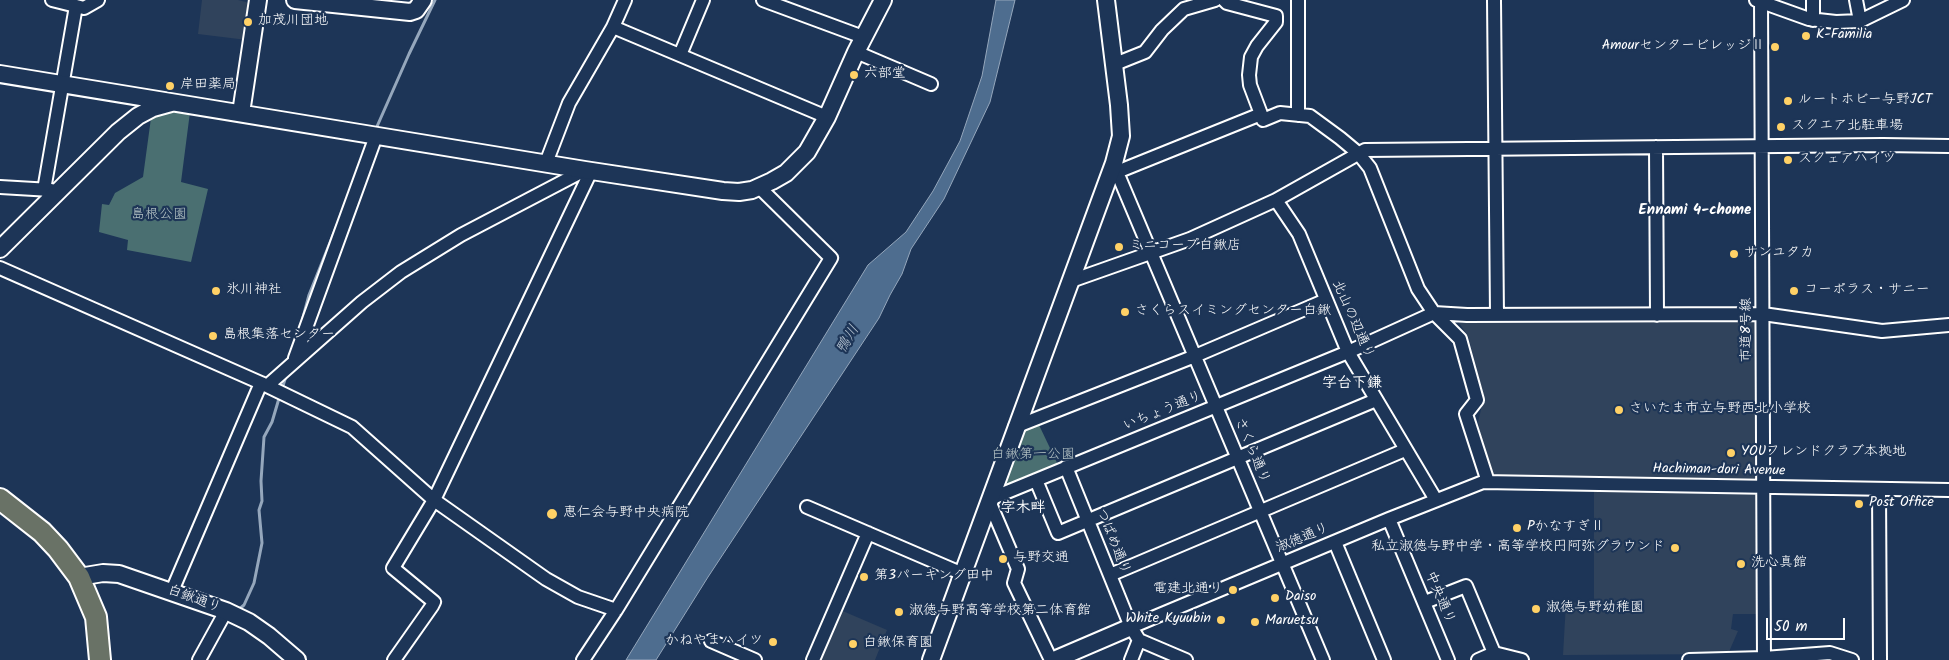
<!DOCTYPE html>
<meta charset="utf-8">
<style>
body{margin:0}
#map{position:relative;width:1949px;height:660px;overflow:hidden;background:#1d3557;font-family:Kalam,sans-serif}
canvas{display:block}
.scale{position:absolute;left:1766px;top:618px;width:79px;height:22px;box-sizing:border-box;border:2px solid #fff;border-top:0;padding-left:6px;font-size:15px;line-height:18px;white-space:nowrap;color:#fff;-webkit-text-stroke:4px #1d3557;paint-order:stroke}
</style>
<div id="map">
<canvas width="1949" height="660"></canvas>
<div class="scale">50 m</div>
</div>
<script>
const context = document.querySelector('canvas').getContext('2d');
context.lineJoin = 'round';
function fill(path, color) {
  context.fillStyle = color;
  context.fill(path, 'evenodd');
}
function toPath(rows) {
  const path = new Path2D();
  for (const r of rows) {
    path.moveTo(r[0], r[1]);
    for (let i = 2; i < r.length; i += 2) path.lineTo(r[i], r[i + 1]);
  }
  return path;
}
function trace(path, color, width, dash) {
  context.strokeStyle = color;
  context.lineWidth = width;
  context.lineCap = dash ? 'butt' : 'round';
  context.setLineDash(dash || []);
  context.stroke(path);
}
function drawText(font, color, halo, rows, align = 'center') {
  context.font = font + ' Kalam,"Klee One",sans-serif';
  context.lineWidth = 4.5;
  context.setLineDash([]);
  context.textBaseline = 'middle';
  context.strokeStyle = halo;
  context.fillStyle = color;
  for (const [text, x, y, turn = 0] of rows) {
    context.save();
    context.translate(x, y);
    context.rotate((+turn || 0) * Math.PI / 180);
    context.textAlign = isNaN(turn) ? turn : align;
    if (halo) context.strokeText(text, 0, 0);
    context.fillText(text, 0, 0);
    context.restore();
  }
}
const built = toPath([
 [202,0,238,0,246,2,250,5,247,40,198,34],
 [1756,320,1758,476,1755,479,1490,479,1478,422,1484,397,1468,336,1459,323],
 [1594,490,1756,493,1758,614,1733,614,1731,629,1738,631,1728,654,1563,655,1566,603,1594,602],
 [838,609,887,630,875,660,822,660,818,658]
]);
const green = toPath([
 [174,110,190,112,181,182,208,189,191,262,127,250,128,240,99,232,102,204,109,205,115,193,143,177,151,118,162,112],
 [1039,425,1059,467,1006,489,1001,484,1021,430]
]);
const water = toPath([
 [996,0,1015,0,990,102,944,199,911,249,902,274,890,295,879,318,708,577,656,660,626,660,868,265,906,232,933,191,960,141,982,76,996,0]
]);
const stream = toPath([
 [375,131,409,54,435,0],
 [301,325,309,295,337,225],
 [282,389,286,376],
 [237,611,244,605,254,583,262,543,259,510,262,501,261,481,264,437,272,422,280,395]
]);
const minor = toPath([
 [52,0,84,8,98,0],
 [763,0,863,37],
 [1224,0,1227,3,1276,16,1276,22,1257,46,1251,57,1249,75,1250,85,1261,114],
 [1298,0,1298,115],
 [1494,0,1497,315],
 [1756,0,1809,19,1836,22,1860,21,1903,0],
 [1761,0,1764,660],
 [1813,0,1813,20],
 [1856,0,1860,21],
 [613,27,827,117],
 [856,52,931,84],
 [680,55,703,0],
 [1115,64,1145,52,1162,30,1184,9,1215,0],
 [1656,147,1657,315],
 [546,163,569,103,613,27,625,0],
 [1114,165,1323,660],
 [1117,172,1261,114,1263,120,1280,113,1310,116,1340,138,1358,153,1370,168,1418,289,1434,313,1460,339,1477,400,1466,414,1488,482],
 [0,187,51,190],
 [44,190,76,6],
 [1276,200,1299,234,1348,352,1436,500],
 [0,268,261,383,352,427,434,500,546,579,578,597,616,610],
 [1071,281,1190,239,1276,200,1365,150,1883,145,1949,146],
 [295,358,376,136],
 [267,386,362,302,401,272,461,235,585,170],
 [1015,427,1195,356,1326,300],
 [1066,467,1131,627,1139,640,1186,660],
 [1036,480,1058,533,1376,400],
 [1879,490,1880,660],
 [990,499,1348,352,1434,313,1467,315,1763,314,1882,331,1949,325],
 [989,501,1018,569,1014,583,1051,660],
 [807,507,963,574],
 [1389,519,1448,660],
 [1335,542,1384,660],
 [1110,575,1405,450],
 [172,591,261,383],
 [1425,602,1466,586,1497,660],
 [1131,627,1389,519,1483,482,1949,490],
 [711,641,755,660],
 [199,660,226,611],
 [394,660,432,606,434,602,393,568,434,500,591,171],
 [583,660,616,610,831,258,759,187],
 [813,660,868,533],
 [1131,660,1139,640],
 [1478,660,1494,653,1522,660],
 [1689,660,1764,658,1830,653,1852,660]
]);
const tertiary = toPath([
 [295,0,410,12,416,10,423,0],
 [0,74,585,170,723,191,739,192,752,190,772,181,786,173,807,152,827,117,856,52,883,0],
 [241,113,258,0],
 [0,249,118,132,138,116,153,108,171,103],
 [79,577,103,573,119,574,226,611,249,622,269,636,297,660],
 [931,660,1114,163,1121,136,1119,105,1106,0],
 [1054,660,1131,627]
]);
const primary = toPath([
 [0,499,42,532,58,549,79,577,96,617,100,660]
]);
const markers = [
 [248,22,5,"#ffd166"],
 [1806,36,5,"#ffd166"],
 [1775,47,5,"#ffd166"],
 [854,75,5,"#ffd166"],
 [170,86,5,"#ffd166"],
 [1788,101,5,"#ffd166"],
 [1781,127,5,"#ffd166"],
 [1788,160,5,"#ffd166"],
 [1119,247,5,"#ffd166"],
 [1734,254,5,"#ffd166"],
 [216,291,5,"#ffd166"],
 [1794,291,5,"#ffd166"],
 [1125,312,5,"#ffd166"],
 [213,336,5,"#ffd166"],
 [1619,410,5,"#ffd166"],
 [1731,453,5,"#ffd166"],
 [1859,504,5,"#ffd166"],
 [552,514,6,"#ffd166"],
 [1517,528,5,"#ffd166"],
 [1675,548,5,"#ffd166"],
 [1003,559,5,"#ffd166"],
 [1741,564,5,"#ffd166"],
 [864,577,5,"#ffd166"],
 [1233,590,5,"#ffd166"],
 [1275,598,5,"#ffd166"],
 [1536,609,5,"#ffd166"],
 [899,612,5,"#ffd166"],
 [1221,620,5,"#ffd166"],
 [1255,622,5,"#ffd166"],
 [773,642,5,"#ffd166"],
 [853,644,5,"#ffd166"]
];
const poiNames = [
 ["加茂川団地",258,22],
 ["K-Familia",1816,36],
 ["AmourセンタービレッジⅡ",1765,47,"right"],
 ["六部堂",864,75],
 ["岸田薬局",180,86],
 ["ルートホビー与野JCT",1798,101],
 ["スクエア北駐車場",1791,127],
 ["スクェアハイツ",1798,160],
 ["ミニコープ白鍬店",1129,247],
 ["サンユタカ",1744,254],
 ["氷川神社",226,291],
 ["コーポラス・サニー",1804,291],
 ["さくらスイミングセンター白鍬",1135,312],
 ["島根集落センター",223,336],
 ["さいたま市立与野西北小学校",1629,410],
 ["YOUフレンドクラブ本拠地",1741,453],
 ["Post Office",1869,504],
 ["恵仁会与野中央病院",563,514],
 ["PかなすぎⅡ",1527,528],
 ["私立淑徳与野中学・高等学校円阿弥グラウンド",1665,548,"right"],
 ["与野交通",1013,559],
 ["洗心真館",1751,564],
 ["第3パーキング田中",874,577],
 ["電建北通り",1223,590,"right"],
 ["Daiso",1285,598],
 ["淑徳与野幼稚園",1546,609],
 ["淑徳与野高等学校第二体育館",909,612],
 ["White Kyuubin",1211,620,"right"],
 ["Maruetsu",1265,622],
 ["かねやまハイツ",763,642,"right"],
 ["白鍬保育園",863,644]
];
const parkNames = [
 ["島根公園",159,216],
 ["白鍬第一公園",1033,456]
];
const streetNames = [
 ["北山の辺通り",1352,320,66],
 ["市道8号線",1748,330,-90],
 ["いちょう通り",1163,412,-22],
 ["さくら通り",1251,451,67],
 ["Hachiman-dori Avenue",1719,471,1],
 ["淑徳通り",1303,539,-23],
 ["つばめ通り",1112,542,68],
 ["中央通り",1439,598,67],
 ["白鍬通り",194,600,20]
];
const neighbourhoodNames = [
 ["Ennami 4-chome",1695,211],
 ["字台下鎌",1352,384],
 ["字木畔",1023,509]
];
const waterNames = [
 ["鴨川",849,340,-59]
];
fill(built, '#30435c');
fill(green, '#4a6f71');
fill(water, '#4e6d8f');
trace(water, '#95a7bc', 1);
trace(stream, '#95a7bc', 3);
trace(minor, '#fff', 16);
trace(tertiary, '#fff', 20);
trace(primary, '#fff', 24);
trace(minor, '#1d3557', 12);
trace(tertiary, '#1d3557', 16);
trace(primary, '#697266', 20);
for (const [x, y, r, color] of markers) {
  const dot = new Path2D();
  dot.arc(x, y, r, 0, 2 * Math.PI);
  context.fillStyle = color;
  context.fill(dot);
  trace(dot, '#1d3557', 2);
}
drawText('14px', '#fff', '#1d3557', poiNames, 'left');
drawText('14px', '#b7c5c6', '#1d3557', parkNames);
drawText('14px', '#fff', '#1d3557', streetNames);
drawText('bold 15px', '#fff', '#1d3557', neighbourhoodNames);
drawText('italic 15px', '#b8c5d2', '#1d3557', waterNames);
</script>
